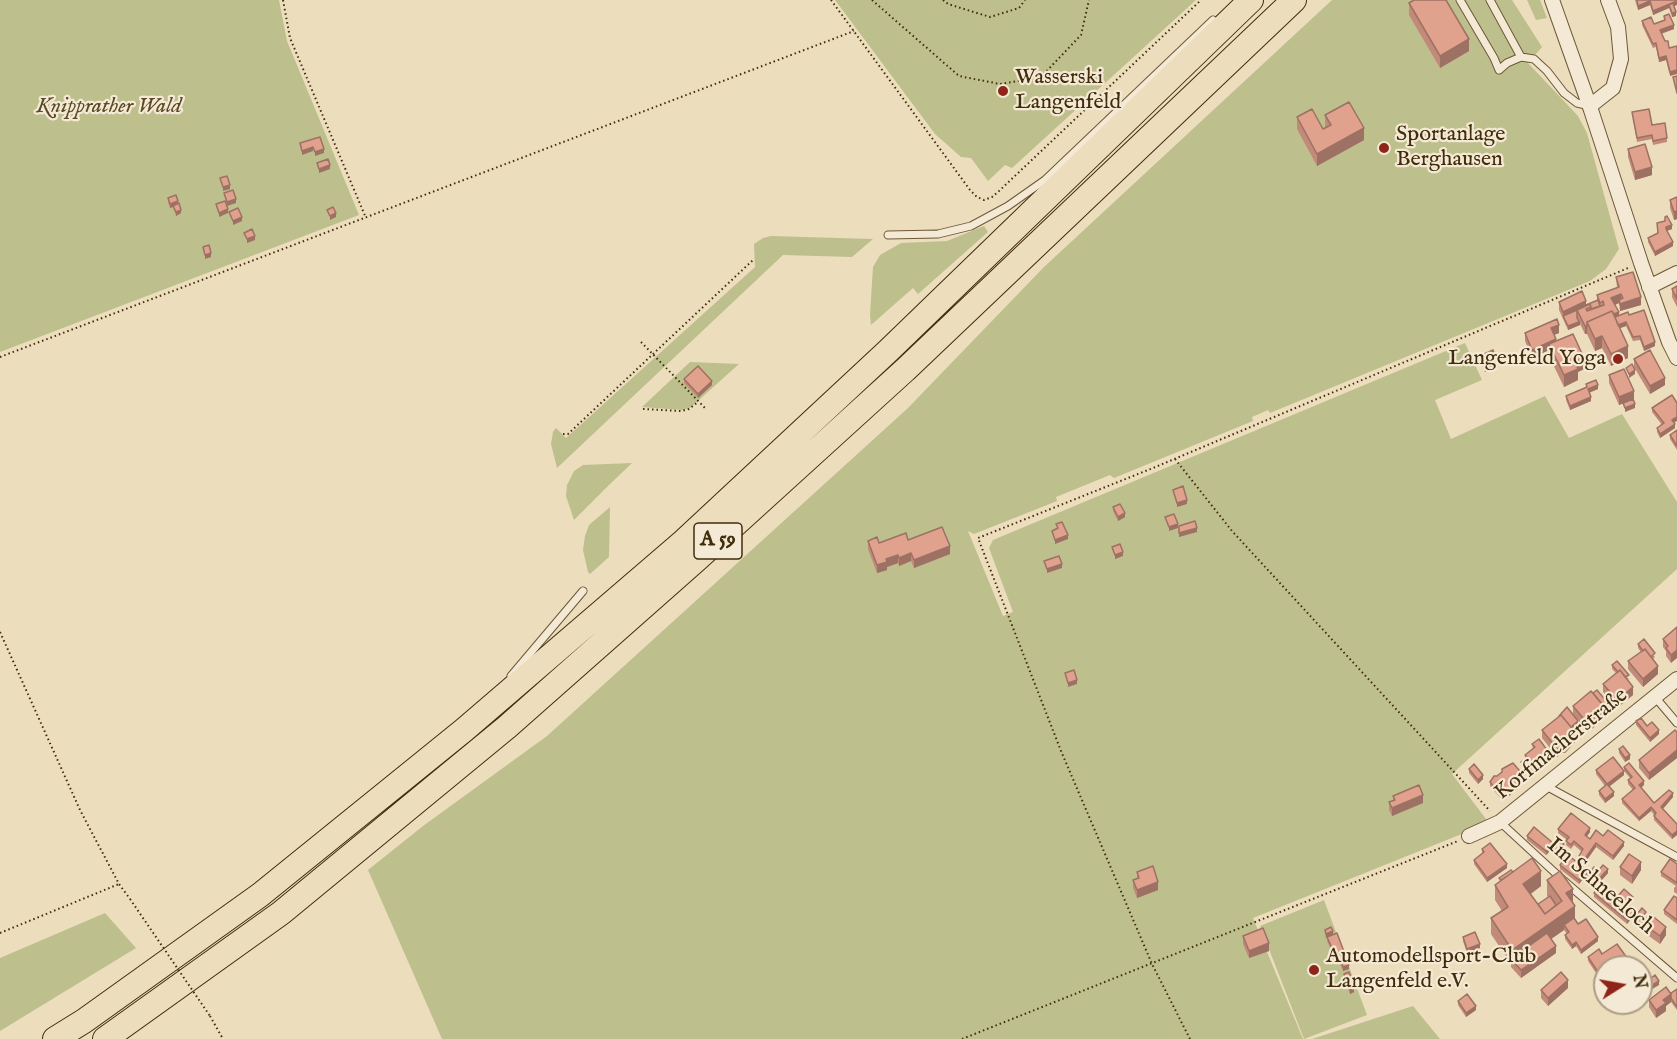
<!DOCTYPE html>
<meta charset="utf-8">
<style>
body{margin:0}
#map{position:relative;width:1677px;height:1039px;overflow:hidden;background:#ecddbd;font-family:"IM FELL English",serif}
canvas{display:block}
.north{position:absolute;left:1593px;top:955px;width:60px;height:60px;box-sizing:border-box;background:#f3e9d4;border:2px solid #ac9d84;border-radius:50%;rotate:79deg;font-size:16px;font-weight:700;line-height:24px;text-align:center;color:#412c0b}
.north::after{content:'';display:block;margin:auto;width:21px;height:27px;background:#8f2418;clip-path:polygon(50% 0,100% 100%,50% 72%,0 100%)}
</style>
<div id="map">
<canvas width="1677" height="1039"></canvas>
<div class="north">N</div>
</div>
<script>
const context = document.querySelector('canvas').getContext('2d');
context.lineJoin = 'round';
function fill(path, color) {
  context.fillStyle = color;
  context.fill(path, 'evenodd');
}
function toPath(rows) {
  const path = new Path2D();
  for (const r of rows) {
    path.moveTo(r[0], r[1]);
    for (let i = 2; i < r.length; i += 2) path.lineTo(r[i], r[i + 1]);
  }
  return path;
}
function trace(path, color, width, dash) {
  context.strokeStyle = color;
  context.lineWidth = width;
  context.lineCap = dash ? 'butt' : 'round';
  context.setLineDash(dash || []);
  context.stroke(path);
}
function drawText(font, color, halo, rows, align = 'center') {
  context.font = font + ' "IM FELL English",serif';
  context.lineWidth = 4.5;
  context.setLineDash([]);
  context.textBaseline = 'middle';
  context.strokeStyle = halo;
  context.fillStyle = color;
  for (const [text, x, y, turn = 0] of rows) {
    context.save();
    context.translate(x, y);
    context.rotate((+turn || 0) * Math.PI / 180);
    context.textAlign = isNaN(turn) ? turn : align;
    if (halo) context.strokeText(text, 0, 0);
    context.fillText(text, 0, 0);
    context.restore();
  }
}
const green = toPath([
 [0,0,279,0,287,41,359,215,0,352],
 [835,0,1196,0,1012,168,1005,165,988,181,971,158,961,157,935,134],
 [1332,0,1512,0,1542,47,1528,63,1578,116,1587,133,1619,249,1606,269,1590,281,1270,413,1268,410,1252,417,1253,421,1114,478,1110,475,1056,497,1057,501,974,534,968,531,1003,616,1013,612,989,548,993,540,1465,343,1482,380,1435,400,1451,439,1545,396,1569,438,1622,414,1677,502,1677,569,1452,774,1489,823,1253,918,1303,1039,442,1039,368,870,423,826,547,736,908,408,1044,267],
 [1527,0,1540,0,1547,18,1536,20],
 [984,226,988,232,918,294,913,288,871,325,870,315,873,267,880,255,901,243,947,241],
 [771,236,873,239,852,257,783,255,557,468,551,444,553,432,556,428,566,438,755,267,754,244,763,238],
 [690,362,739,364,690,408,682,410,642,407],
 [632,463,610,484,574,520,566,496,567,485,574,471,583,465],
 [610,507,609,557,590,574,588,572,583,550,585,536,589,525],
 [1324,900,1367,1015,1304,1039,1260,926],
 [105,913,136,948,0,1031,0,958],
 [1413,1006,1440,1039,1312,1039]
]);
const path = toPath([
 [283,0,290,38,366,218],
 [831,0,970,190,977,197,984,200,992,197,999,191,1201,0],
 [872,0,959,76,1000,84,1041,77,1081,35,1089,0],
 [943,0,948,4,990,17,1019,8,1025,0],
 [641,342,705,408],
 [0,357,854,31],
 [643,409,681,411,689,409,698,402],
 [563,434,568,434,753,260],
 [1175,459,1232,531,1490,811],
 [0,632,80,810,119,884,130,899],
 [0,933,119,884],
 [210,1016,223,1039],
 [962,1039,1458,841],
 [1190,1039,1152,964,1061,751,978,538,1153,468,1628,268]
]);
const lane = toPath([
 [1460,0,1494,58,1499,70,1507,63,1521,57,1534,59,1547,71,1564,93,1577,103,1590,106],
 [1490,0,1521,57],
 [888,235,938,234,971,226,1008,206,1045,180,1213,20],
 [511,676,583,591],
 [1655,697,1677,723],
 [1546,786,1677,857],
 [1500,822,1564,881,1677,978]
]);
const street = toPath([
 [1552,0,1591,110,1641,263,1669,342,1677,358],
 [1590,106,1613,88,1621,59,1618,27,1608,0],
 [1649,287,1677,273],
 [1469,836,1500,822,1677,679]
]);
const highway = toPath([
 [55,1039,84,1021,260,895,464,730,684,541,888,351,1251,0],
 [105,1039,281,913,507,727,696,560,905,370,1294,0]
]);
const pathBridge = toPath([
 [130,899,210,1016]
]);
const wall = toPath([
 [1635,0,1677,0,1674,6,1676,16,1672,17,1669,8,1653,15,1650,5,1638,10],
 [1409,3,1469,51,1440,68,1409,15],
 [1664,16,1674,29,1661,34,1669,48,1677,46,1670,76,1666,60,1659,62,1656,47,1653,48,1642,25,1642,21,1654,24,1664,20],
 [1632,112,1652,125,1667,138,1667,142,1653,145,1652,139,1637,142],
 [1325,115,1364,140,1317,166,1297,129,1297,117,1323,129,1325,128],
 [1628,149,1652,175,1635,180,1628,157],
 [1677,197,1677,219,1674,220,1670,208,1670,200],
 [168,198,178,204,181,213,176,216,173,207,170,208,168,202],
 [1657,223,1672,229,1667,231,1673,246,1655,256,1648,242,1648,238,1658,234],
 [1616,277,1641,305,1620,311,1619,303,1615,305,1619,316,1629,315,1655,346,1644,351,1640,340,1633,341,1626,326,1620,328,1628,358,1611,366,1602,348,1595,351,1587,334,1585,334,1580,324,1580,325,1568,330,1559,310,1559,302,1586,305,1597,300,1597,295,1617,288],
 [1677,286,1677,307,1672,297,1672,289],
 [1525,333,1559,333,1554,335,1556,341,1584,369,1578,372,1578,380,1564,387,1549,356,1549,350,1532,358,1525,341],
 [1480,356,1498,367,1485,372,1480,360],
 [1634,359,1665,385,1650,394,1634,367],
 [1609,375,1634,399,1619,405,1609,383],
 [684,379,712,385,698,398,684,383],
 [1586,384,1598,389,1589,393,1591,401,1570,410,1566,400,1566,396,1586,388],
 [1677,403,1677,421,1674,422,1675,428,1660,438,1657,432,1657,428,1662,425,1652,412,1652,408],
 [1677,430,1677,450,1670,439,1670,435],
 [1113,507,1125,517,1118,521,1113,511],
 [908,540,950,554,914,568,911,561,899,566,898,563,887,567,887,570,877,573,868,549,868,541,879,543],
 [1674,630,1671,663,1666,656,1666,651,1663,647,1663,639],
 [1638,644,1655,657,1653,659,1658,674,1643,687,1628,669,1628,661,1641,652,1638,648],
 [1612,665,1629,679,1627,680,1633,695,1617,708,1603,692,1603,684,1616,673,1612,669],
 [1573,706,1607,706,1605,707,1606,717,1588,732,1573,714],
 [1636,721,1647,726,1659,734,1650,742,1636,725],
 [1578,725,1573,730,1576,741,1565,753,1562,753,1557,757,1542,738,1542,730],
 [1677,732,1677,758,1649,780,1639,768,1639,760],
 [1532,744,1550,758,1546,761,1546,765,1531,778,1521,766,1521,762,1525,759,1525,755,1533,749],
 [1619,749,1630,759,1625,762,1619,753],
 [1624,767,1644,785,1641,788,1654,803,1673,797,1663,809,1677,824,1677,835,1672,839,1654,820,1654,815,1651,811,1639,821,1622,803,1622,799,1633,790,1628,784,1628,780,1630,778,1624,771],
 [1469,769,1483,779,1478,784,1469,773],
 [1596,770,1624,775,1609,787,1614,796,1605,803,1599,795,1599,791,1605,786,1596,774],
 [1502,772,1525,781,1521,784,1521,786,1503,801,1490,786,1490,782],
 [1393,796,1423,803,1392,816,1389,810,1389,802,1393,801],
 [1558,829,1590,832,1587,836,1590,839,1603,836,1624,846,1613,860,1596,847,1584,864,1579,860,1579,856,1582,852,1574,845,1571,849,1566,845,1567,840,1558,833],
 [1527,836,1553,843,1564,848,1557,857,1550,851,1546,855,1527,840],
 [1482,849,1507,868,1487,882,1474,864,1474,860,1482,854],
 [1677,864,1677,894,1674,892,1674,888,1676,886,1661,876,1661,872],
 [1560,865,1587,874,1579,884,1560,869],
 [1620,867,1641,870,1632,884,1620,875],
 [1598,871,1608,873,1600,882,1596,878,1591,884,1586,880,1586,876],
 [1137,872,1158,890,1137,898,1133,888,1133,880,1137,879],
 [1513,872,1541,886,1531,894,1538,904,1548,897,1547,896,1547,880,1573,902,1575,919,1578,924,1598,941,1581,954,1576,946,1572,949,1565,939,1565,935,1567,934,1564,930,1551,939,1556,953,1521,978,1511,967,1511,964,1491,934,1491,918,1502,911,1495,900,1495,885,1500,882,1499,878],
 [1594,893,1618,896,1633,901,1629,906,1635,914,1627,924,1594,897],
 [1677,898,1677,924,1664,914,1664,910],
 [1646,916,1644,919,1666,935,1660,944,1642,931,1633,922,1633,919],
 [1325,930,1333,935,1349,969,1343,971,1335,951,1332,952,1327,941,1327,937,1326,938,1325,934],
 [1243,936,1269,951,1249,958,1243,944],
 [1463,937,1480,948,1467,953,1463,941],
 [1602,954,1630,966,1605,967,1605,975,1600,979,1588,961,1588,957],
 [1344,974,1354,992,1350,994,1344,978],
 [1568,988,1548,1006,1541,998,1541,990],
 [1677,989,1677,1010,1671,1002,1666,1006,1666,1011,1656,1018,1649,1007,1649,1000,1671,993],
 [1458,1001,1476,1010,1466,1017,1458,1005]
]);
const shadedWall = toPath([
 [1650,1,1650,5,1638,10,1638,6],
 [1677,1,1677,5,1670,8,1669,5,1669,8,1653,15,1653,11],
 [1676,12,1676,16,1672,17,1672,13],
 [1674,25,1674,29,1660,34,1660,30],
 [1469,39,1469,51,1440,68,1440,56],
 [1666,56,1666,60,1659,62,1659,58],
 [1677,70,1677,74,1670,76,1670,72],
 [1364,128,1364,140,1317,166,1317,154],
 [313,147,313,151,302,155,302,151],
 [324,149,324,153,315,156,315,152],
 [330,165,330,169,319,173,319,169],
 [1652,167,1652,175,1635,180,1635,172],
 [230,185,230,189,223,191,223,187],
 [236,199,236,203,227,206,227,202],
 [178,201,178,205,170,208,170,204],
 [228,209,228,213,219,217,219,213],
 [181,210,181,213,176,216,176,212],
 [1677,211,1677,219,1674,220,1674,212],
 [336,213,336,217,330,220,330,216],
 [242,217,242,221,233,225,233,221],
 [1672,225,1672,229,1666,231,1666,227],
 [255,236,255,240,247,243,247,239],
 [1673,242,1673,246,1655,256,1655,252],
 [211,253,211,257,205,259,205,255],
 [1621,294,1621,302,1619,300,1619,303,1611,306,1611,298],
 [1641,297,1641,305,1620,311,1620,304],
 [1586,301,1586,309,1577,310,1563,316,1563,312],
 [1619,312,1619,320,1589,325],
 [1580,321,1580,325,1568,330,1568,326],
 [1626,322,1626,326,1615,330,1615,326],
 [1559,325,1559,333,1551,336,1551,328],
 [1585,326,1587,326,1587,334,1585,334],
 [1602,336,1602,348,1595,351,1595,339],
 [1556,339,1556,347,1549,344,1549,350,1532,358,1532,350],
 [1655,342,1655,346,1644,351,1644,347],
 [1628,346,1628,358,1611,366,1611,354],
 [1584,358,1584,369,1578,372,1578,380,1564,387,1564,375,1575,361],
 [1498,363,1498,367,1485,372,1485,368],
 [1635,370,1635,374,1629,378,1629,374],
 [1665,378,1665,385,1650,394,1650,386],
 [712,381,712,385,698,398,698,394],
 [1598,385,1598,389,1588,393,1588,389],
 [1634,391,1634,399,1619,405,1619,397],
 [1591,397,1591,401,1570,410,1570,406],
 [1635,404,1635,408,1625,412,1625,408],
 [1677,417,1677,421,1672,423,1672,420],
 [1675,424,1675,428,1660,438,1660,434],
 [1187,500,1187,504,1177,507,1177,503],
 [1125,513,1125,517,1118,521,1118,517],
 [1178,524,1178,528,1169,531,1169,527],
 [1197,528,1197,532,1179,537,1179,533],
 [1068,535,1068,539,1055,544,1055,540],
 [950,546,950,554,914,568,914,560],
 [1123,552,1123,556,1115,559,1115,555],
 [911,553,911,561,899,566,899,558],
 [898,555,898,563,887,567,887,570,877,573,877,565,886,559],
 [1062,564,1062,568,1047,573,1047,569],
 [1677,650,1677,658,1671,663,1671,655],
 [1658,666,1658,674,1643,687,1643,679],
 [1077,680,1077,684,1068,687,1068,683],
 [1633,687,1633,695,1617,708,1617,700],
 [1606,709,1606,717,1588,732,1588,724],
 [1578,721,1578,725,1569,733,1569,729],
 [1659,730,1659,734,1650,742,1650,738],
 [1576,733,1576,741,1565,753,1565,745],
 [1562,745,1562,753,1557,757,1557,749],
 [1677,750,1677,758,1649,780,1649,773],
 [1550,754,1550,758,1544,762,1544,758],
 [1630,755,1630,759,1625,762,1625,758],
 [1546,761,1546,765,1531,778,1531,774],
 [1624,771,1624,775,1607,788,1607,784],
 [1483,775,1483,779,1478,784,1478,780],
 [1525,777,1525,781,1521,784,1521,786,1503,801,1503,797],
 [1644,781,1644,785,1639,789,1639,785],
 [1614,792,1614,796,1605,803,1605,799],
 [1673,793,1673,797,1661,811,1661,807],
 [1423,795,1423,803,1392,816,1392,808],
 [1651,807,1651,811,1639,821,1639,818],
 [1590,828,1590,832,1585,839,1585,835],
 [1677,831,1677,835,1672,839,1672,835],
 [1624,842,1624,846,1613,860,1613,856],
 [1596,843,1596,847,1584,864,1584,860],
 [1564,844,1564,848,1557,857,1557,853],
 [1550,847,1550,851,1546,855,1546,851],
 [1641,862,1641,870,1632,884,1632,876],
 [1507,864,1507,868,1487,882,1487,878],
 [1608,869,1608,873,1600,882,1600,878],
 [1587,870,1587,874,1579,884,1579,880],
 [1541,871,1541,886,1523,899,1523,884],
 [1596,874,1596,878,1591,884,1591,880],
 [1158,882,1158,890,1137,898,1137,890],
 [1573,889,1573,904,1566,893],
 [1633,897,1633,901,1627,908,1627,904],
 [1575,906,1575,921,1564,925,1564,930,1515,964,1512,960,1512,950],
 [1635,910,1635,914,1627,924,1627,920],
 [1666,927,1666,935,1660,944,1660,936],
 [1333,931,1333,935,1326,938,1326,934],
 [1598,937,1598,941,1581,954,1581,950],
 [1576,942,1576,946,1572,949,1572,945],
 [1269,943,1269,951,1249,958,1249,951],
 [1480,944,1480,948,1467,953,1467,949],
 [1556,946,1556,953,1521,978,1521,970],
 [1349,965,1349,969,1343,971,1343,967],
 [1605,971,1605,975,1600,979,1600,975],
 [1568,980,1568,988,1548,1006,1548,998],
 [1659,981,1659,985,1649,991,1649,987],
 [1645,983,1645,987,1641,989,1641,985],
 [1354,988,1354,992,1350,994,1350,990],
 [1671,994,1671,1002,1666,1006,1666,1011,1656,1018,1656,1010,1663,1000],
 [1476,1006,1476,1010,1466,1017,1466,1013]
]);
const building = toPath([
 [1414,0,1446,0,1469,39,1440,56,1409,3,1414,0],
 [1637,0,1677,0,1677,1,1653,11,1650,1,1638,6,1637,0],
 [1673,3,1676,12,1672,13,1669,5,1673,3],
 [1669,14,1674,25,1660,30,1665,41,1668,41,1669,48,1677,46,1677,70,1670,72,1666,56,1659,58,1656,43,1653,44,1642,21,1651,17,1654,24,1665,20,1664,16,1669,14],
 [1677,76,1677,93,1673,77,1677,76],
 [1349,102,1364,128,1317,154,1297,117,1312,109,1323,129,1331,125,1325,115,1349,102],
 [1649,109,1652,125,1665,123,1667,138,1653,141,1652,135,1637,138,1632,112,1649,109],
 [320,137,324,149,315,152,313,147,302,151,300,143,320,137],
 [1645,144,1652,167,1635,172,1628,149,1645,144],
 [328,159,330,165,319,169,317,163,328,159],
 [227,176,230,185,223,187,220,178,227,176],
 [233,190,236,199,227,202,224,193,233,190],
 [176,195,178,201,170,204,168,198,176,195],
 [1677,197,1677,211,1674,212,1670,200,1677,197],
 [225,201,228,209,219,213,216,204,225,201],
 [179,203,181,210,176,212,173,206,179,203],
 [333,207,336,213,330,216,327,210,333,207],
 [238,208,242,217,233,221,229,212,238,208],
 [1667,216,1672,225,1666,227,1666,229,1673,242,1655,252,1648,238,1658,233,1657,223,1665,221,1665,217,1667,216],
 [252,229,255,236,247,239,244,233,252,229],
 [209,245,211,253,205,255,203,247,209,245],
 [1633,272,1641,297,1620,304,1619,300,1623,298,1621,294,1611,298,1619,312,1614,314,1612,311,1587,322,1587,326,1585,326,1577,310,1590,304,1591,307,1586,309,1587,311,1604,305,1603,301,1600,303,1597,295,1619,287,1616,277,1633,272],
 [1677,286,1677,299,1672,289,1677,286],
 [1582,291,1586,301,1563,312,1559,302,1582,291],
 [1598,300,1600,306,1591,309,1590,304,1586,305,1598,300],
 [1577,310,1577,318,1579,322,1568,326,1563,316,1577,310],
 [1644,310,1655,342,1644,347,1640,336,1633,337,1626,322,1618,325,1615,317,1628,312,1629,315,1644,310],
 [1612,311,1628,346,1611,354,1602,336,1595,339,1587,322,1612,311],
 [1557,319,1559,325,1551,328,1556,339,1532,350,1525,333,1557,319],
 [1573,334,1584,358,1575,361,1578,369,1564,375,1549,344,1573,334],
 [1493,350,1498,363,1485,368,1480,356,1493,350],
 [1650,350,1665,378,1650,386,1634,359,1650,350],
 [1632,364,1635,370,1629,374,1626,368,1632,364],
 [698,366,712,381,698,394,684,379,698,366],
 [1624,369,1634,391,1619,397,1609,375,1624,369],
 [1596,380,1598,385,1588,389,1591,397,1570,406,1566,396,1587,387,1586,384,1596,380],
 [1672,395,1677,403,1677,417,1672,420,1675,424,1660,434,1657,428,1664,423,1652,408,1672,395],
 [1633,399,1635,404,1625,408,1623,403,1633,399],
 [1677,430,1677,446,1670,435,1677,430],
 [1183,486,1187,500,1177,503,1173,490,1183,486],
 [1120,504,1125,513,1118,517,1113,507,1120,504],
 [1174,514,1178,524,1169,527,1165,517,1174,514],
 [1195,521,1197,528,1179,533,1179,526,1195,521],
 [1062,522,1068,535,1055,540,1052,531,1058,528,1056,524,1062,522],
 [942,527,950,546,914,560,911,553,899,558,898,555,886,559,887,562,877,565,868,541,877,537,879,543,906,533,908,540,942,527],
 [1120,544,1123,552,1115,555,1112,547,1120,544],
 [1059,556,1062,564,1047,569,1044,561,1059,556],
 [1677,627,1677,650,1671,655,1666,648,1668,646,1663,639,1677,627],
 [1644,639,1655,653,1651,657,1645,649,1643,651,1638,644,1644,639],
 [1645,649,1658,666,1643,679,1628,661,1645,649],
 [1617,661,1629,675,1625,677,1620,670,1618,672,1612,665,1617,661],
 [1074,670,1077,680,1068,683,1065,673,1074,670],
 [1620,670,1633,687,1617,700,1603,684,1620,670],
 [1597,690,1607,702,1603,705,1593,693,1597,690],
 [1591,691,1606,709,1588,724,1573,706,1591,691],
 [1567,707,1578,721,1571,727,1561,715,1559,716,1567,707],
 [1561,715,1576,733,1565,745,1562,745,1557,749,1542,730,1561,715],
 [1641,718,1647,726,1652,722,1659,730,1650,738,1636,721,1641,718],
 [1675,730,1677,732,1677,750,1649,773,1639,760,1675,730],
 [1539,739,1550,754,1544,758,1546,761,1531,774,1521,762,1527,757,1525,755,1535,747,1532,744,1539,739],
 [1623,746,1630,755,1625,758,1619,749,1623,746],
 [1613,757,1624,771,1607,784,1596,770,1613,757],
 [1513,763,1525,777,1520,781,1521,782,1503,797,1490,782,1494,776,1497,776,1502,772,1502,769,1513,763],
 [1629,763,1644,781,1639,785,1654,803,1669,790,1673,793,1661,807,1677,824,1677,831,1672,835,1654,816,1656,813,1651,807,1639,818,1622,799,1635,788,1628,780,1632,777,1624,767,1629,763],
 [1474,764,1483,775,1478,780,1469,769,1474,764],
 [1607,784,1614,792,1605,799,1599,791,1607,784],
 [1419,785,1423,795,1392,808,1389,802,1395,800,1393,796,1419,785],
 [1571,813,1590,828,1585,835,1590,839,1596,830,1603,836,1608,830,1624,842,1613,856,1596,843,1584,860,1579,856,1583,849,1574,841,1571,845,1566,841,1569,837,1558,829,1571,813],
 [1534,827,1553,843,1557,838,1564,844,1557,853,1550,847,1546,851,1527,836,1534,827],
 [1490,843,1507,864,1487,878,1474,860,1484,852,1482,849,1490,843],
 [1629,854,1641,862,1632,876,1620,867,1629,854],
 [1568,855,1587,870,1579,880,1560,865,1568,855],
 [1532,858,1541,871,1523,884,1545,914,1562,901,1547,880,1560,871,1573,889,1566,893,1575,906,1512,950,1491,918,1508,907,1495,885,1532,858],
 [1670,859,1677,864,1677,883,1661,872,1670,859],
 [1603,865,1608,869,1600,878,1596,874,1591,880,1586,876,1594,867,1598,871,1603,865],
 [1153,866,1158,882,1137,890,1133,880,1139,878,1137,872,1153,866],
 [1511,870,1513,872,1501,880,1499,878,1511,870],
 [1602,883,1618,896,1624,889,1633,897,1627,904,1635,910,1627,920,1594,893,1602,883],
 [1550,896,1556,905,1545,914,1538,904,1550,896],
 [1674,896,1677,898,1677,920,1664,910,1674,896],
 [1642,908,1646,912,1642,917,1645,920,1642,923,1642,927,1633,919,1642,908],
 [1650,914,1666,927,1660,936,1642,923,1650,914],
 [1574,918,1578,924,1586,919,1598,937,1581,950,1576,942,1572,945,1565,935,1569,932,1564,925,1574,918],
 [1331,927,1333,931,1326,934,1325,930,1331,927],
 [1263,928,1269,943,1249,951,1243,936,1263,928],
 [1475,932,1480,944,1467,949,1463,937,1475,932],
 [1337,933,1349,965,1343,967,1335,947,1332,948,1327,937,1337,933],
 [1547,933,1556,946,1521,970,1511,959,1547,933],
 [1617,944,1630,962,1626,966,1627,967,1617,967,1615,964,1611,967,1605,967,1605,971,1600,975,1588,957,1599,949,1602,954,1617,944],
 [1642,963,1651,978,1655,975,1659,981,1649,987,1645,983,1641,985,1641,967,1635,967,1642,963],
 [1349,972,1354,988,1350,990,1344,974,1349,972],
 [1561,972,1568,980,1548,998,1541,990,1561,972],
 [1666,987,1671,994,1663,1000,1666,1003,1656,1010,1649,1000,1666,987],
 [1677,989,1677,1007,1671,998,1671,993,1677,989],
 [1467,994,1476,1006,1466,1013,1458,1001,1467,994]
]);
const markers = [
 [1003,91,6,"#8f2418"],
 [1384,148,6,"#8f2418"],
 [1618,359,6,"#8f2418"],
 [1314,970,6,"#8f2418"]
];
const shields = [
 [718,541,48]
];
const shieldNames = [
 ["A 59",718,541]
];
const poiNames = [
 ["Wasserski",1015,78],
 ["Langenfeld",1015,103],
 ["Sportanlage",1396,135],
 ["Berghausen",1396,160],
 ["Langenfeld Yoga",1606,359,"right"],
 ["Automodellsport-Club",1326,957],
 ["Langenfeld e.V.",1326,982]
];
const parkNames = [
 ["Knipprather Wald",109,107]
];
const streetNames = [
 ["Korfmacherstraße",1562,745,-39],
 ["Im Schneeloch",1600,887,41]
];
fill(green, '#bdbf8d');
trace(lane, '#6c5838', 9);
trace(street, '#6c5838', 16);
trace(highway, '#412c0b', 26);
trace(path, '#412c0b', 2, [1.5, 3]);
trace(lane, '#f3e9d4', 7);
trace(street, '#f3e9d4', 14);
trace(highway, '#ecddbd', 24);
trace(pathBridge, '#412c0b', 2, [1.5, 3]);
fill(wall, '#c18a79');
fill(shadedWall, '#9d7163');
fill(building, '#e0a18d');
trace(building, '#9d7163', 1.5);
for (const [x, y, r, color] of markers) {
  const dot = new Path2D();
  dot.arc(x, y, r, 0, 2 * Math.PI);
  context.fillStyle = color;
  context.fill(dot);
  trace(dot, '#f3e9d4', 2);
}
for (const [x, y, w] of shields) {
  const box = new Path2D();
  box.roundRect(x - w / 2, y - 18, w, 36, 4.5);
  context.fillStyle = '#f3e9d4';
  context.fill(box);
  trace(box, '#412c0b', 1.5);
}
drawText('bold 21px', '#412c0b', null, shieldNames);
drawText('22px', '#412c0b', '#f3e9d4', poiNames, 'left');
drawText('italic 22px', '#5a4925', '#f3e9d4', parkNames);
drawText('22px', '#412c0b', '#f3e9d4', streetNames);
</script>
